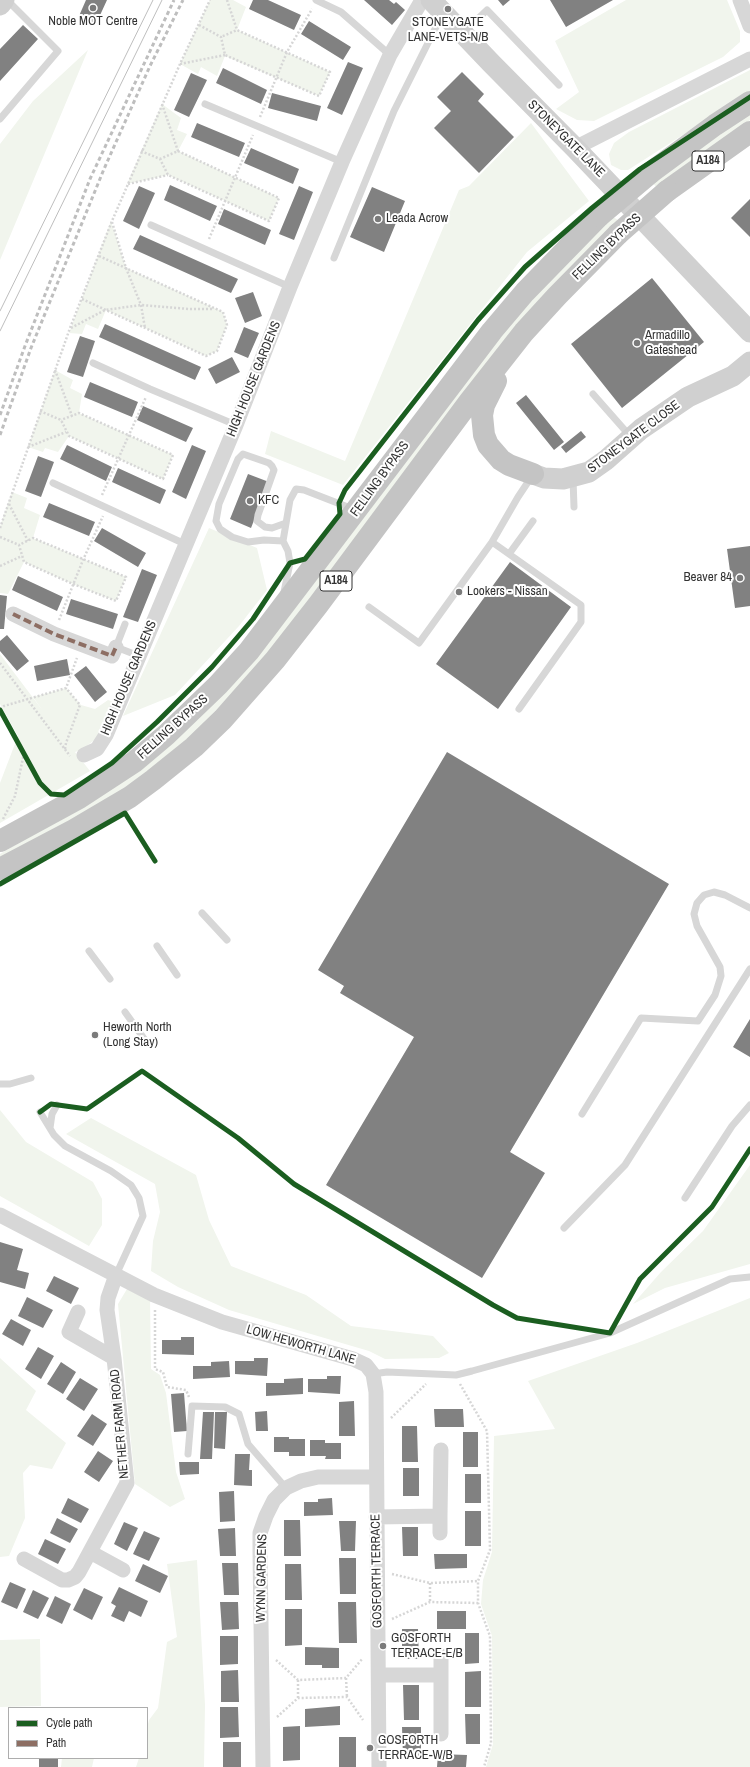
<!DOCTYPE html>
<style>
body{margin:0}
#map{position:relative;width:750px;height:1767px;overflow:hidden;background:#fff;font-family:"Archivo Narrow",sans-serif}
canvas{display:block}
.legend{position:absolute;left:8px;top:1707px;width:140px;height:52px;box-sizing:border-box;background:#fff;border:1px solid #adadad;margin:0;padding:5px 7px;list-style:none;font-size:12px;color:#333}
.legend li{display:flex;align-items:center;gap:8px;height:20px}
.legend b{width:20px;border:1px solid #adadad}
</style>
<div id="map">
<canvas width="750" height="1767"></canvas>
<ul class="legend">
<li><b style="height:5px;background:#1b5e20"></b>Cycle path</li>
<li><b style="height:5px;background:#8d6e63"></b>Path</li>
</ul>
</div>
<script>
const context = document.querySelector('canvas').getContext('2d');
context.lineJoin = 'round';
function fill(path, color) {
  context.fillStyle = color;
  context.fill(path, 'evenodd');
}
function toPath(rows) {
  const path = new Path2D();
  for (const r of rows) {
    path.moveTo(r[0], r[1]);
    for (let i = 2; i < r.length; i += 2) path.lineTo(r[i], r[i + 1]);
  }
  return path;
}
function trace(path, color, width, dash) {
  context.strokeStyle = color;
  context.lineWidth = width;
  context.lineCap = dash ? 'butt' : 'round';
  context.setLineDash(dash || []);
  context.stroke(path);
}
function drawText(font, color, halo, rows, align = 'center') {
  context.font = font + ' "Archivo Narrow",sans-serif';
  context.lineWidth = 4;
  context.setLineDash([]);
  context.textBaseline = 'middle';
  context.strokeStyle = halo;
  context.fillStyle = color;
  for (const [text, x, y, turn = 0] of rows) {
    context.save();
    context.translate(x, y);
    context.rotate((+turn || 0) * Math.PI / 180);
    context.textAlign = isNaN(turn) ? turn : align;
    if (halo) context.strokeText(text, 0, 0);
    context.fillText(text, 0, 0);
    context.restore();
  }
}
const green = toPath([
 [210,0,233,0,246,7,237,30,330,72,319,96,225,56,217,76,201,67,198,74,180,64],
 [626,0,727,0,740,31,740,42,723,57,594,121,577,120,556,109,579,92,555,41],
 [88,50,0,260,0,144,33,101],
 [750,70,750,92,628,170,621,170,611,165,609,154,614,143,629,132],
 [162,104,181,118,177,130,187,134,178,151,279,198,269,221,168,175,127,184],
 [750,111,750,120,660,190,652,183],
 [531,123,589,201,527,252,343,485,265,454,271,431,345,461,459,190,469,186],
 [612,216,619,221,294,622,239,686,193,735,136,784,0,861,0,854,134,774,498,333],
 [111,221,126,268,223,312,227,325,217,351,206,356,106,310,98,329,86,324,82,334,69,333],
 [55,370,73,380,70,388,82,394,79,413,173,455,163,479,69,436,58,452,45,448,43,452,28,447],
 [12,492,27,498,24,508,40,515,33,538,126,577,116,601,73,584,24,562,8,594,0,593,0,526],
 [209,528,257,548,267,590,239,626,175,695,123,716],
 [0,654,43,711,33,697,66,688,81,705,95,709,108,700,114,702,96,739,81,750,75,752,90,771,0,823,0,783,18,736,0,704],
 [0,1110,26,1142,93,1182,102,1199,102,1225,89,1246,0,1196],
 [91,1118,196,1175,209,1220,231,1266,306,1295,351,1326,433,1336,449,1353,439,1358,385,1359,369,1351,229,1310,178,1287,151,1271,153,1241,160,1212,155,1184,66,1134],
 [750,1165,750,1264,665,1288,633,1304,661,1272,703,1231],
 [127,1289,150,1297,151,1369,160,1375,166,1393,176,1472,185,1499,170,1507,135,1484,118,1304],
 [750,1298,750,1767,486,1767,493,1744,492,1636,481,1604,483,1580,492,1552,494,1436,555,1429,528,1381,637,1343],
 [0,1358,36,1391,26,1410,66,1443,52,1469,30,1465,23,1473,25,1518,9,1556,0,1557],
 [197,1560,205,1705,204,1767,136,1767,139,1758,147,1758,147,1728,149,1720,158,1708,167,1642,177,1637,167,1564],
 [40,1639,41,1706,0,1707,0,1640],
 [62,1758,94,1758,92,1767,61,1767]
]);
const building = toPath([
 [86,0,107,0,96,24,79,16],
 [253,0,268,0,301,15,294,30,249,9],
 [364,0,389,0,394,4,396,2,405,10,392,25],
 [498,0,510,0,503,6],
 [550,0,613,0,566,27],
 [309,21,351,47,343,60,301,34],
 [23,25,38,39,0,81,0,49],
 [348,62,363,68,342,115,327,108],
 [223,68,267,90,261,104,216,83],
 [462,72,484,94,478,101,514,137,479,173,434,128,451,111,437,97],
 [191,73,207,80,189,117,174,110],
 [272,93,321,106,317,121,268,108],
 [197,123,245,143,239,157,191,137],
 [251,148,299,169,293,184,244,163],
 [170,185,217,206,210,221,164,200],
 [139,186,155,193,139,229,123,221],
 [299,186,313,192,294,240,279,234],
 [372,187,405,201,384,252,350,237],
 [750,199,750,237,731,218],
 [224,209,271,230,265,245,218,224],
 [140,235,238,279,231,293,133,249],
 [652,278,704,342,622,408,571,344],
 [253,292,262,316,245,323,235,298],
 [105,324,201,367,195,380,99,337],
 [244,327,259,333,248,358,234,352],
 [80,336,95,341,83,377,67,372],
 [232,357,240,372,216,384,208,369],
 [90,382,138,402,132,417,84,397],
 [526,395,564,442,554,450,516,403],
 [143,406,193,428,186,442,137,420],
 [581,431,586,437,566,453,561,447],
 [67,445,112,467,106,481,60,459],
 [192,445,206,451,186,499,172,492],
 [38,456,54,462,41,497,25,491],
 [118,468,166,490,160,504,112,482],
 [248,474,269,482,251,528,230,519],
 [49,503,95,522,89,536,43,517],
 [102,528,146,553,138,567,94,541],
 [750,546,750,606,735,608,727,549],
 [510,562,571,607,498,709,436,664],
 [142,569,157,575,138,622,123,617],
 [18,576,63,597,57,611,12,590],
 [0,595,7,596,4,629,0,629],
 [71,599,118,614,113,629,66,614],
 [7,635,29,661,17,671,0,651,0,641],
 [67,659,70,675,37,681,34,666],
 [86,666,107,692,95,702,74,675],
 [447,752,669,884,510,1152,545,1173,482,1278,326,1185,414,1037,340,993,344,986,318,970],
 [750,1019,750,1057,733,1047],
 [0,1242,23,1249,17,1270,29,1273,25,1289,0,1282],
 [54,1276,79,1288,71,1304,46,1291],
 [27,1297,53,1310,43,1328,18,1316],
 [11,1319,31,1330,23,1346,2,1334],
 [181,1337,194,1337,194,1355,162,1354,162,1340,181,1340],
 [38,1347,54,1356,41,1379,25,1369],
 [254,1358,268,1358,267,1376,235,1374,235,1361,254,1361],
 [229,1361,230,1377,193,1379,193,1366,211,1366,211,1362],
 [61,1362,76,1372,63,1394,47,1384],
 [327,1376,341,1376,340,1394,308,1392,308,1379,327,1379],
 [80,1378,98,1389,84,1411,66,1399],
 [303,1378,303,1394,266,1396,266,1383,284,1383,284,1379],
 [184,1393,187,1431,174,1432,171,1394],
 [354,1401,355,1436,339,1436,339,1402],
 [434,1409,463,1409,464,1427,435,1427],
 [267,1411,268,1431,256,1431,255,1412],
 [203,1412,214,1412,212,1459,200,1459],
 [215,1412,227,1412,225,1449,214,1448],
 [92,1414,107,1424,93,1446,77,1436],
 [402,1426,417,1426,418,1462,402,1462],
 [463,1432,478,1432,478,1467,463,1467],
 [274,1437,289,1437,289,1439,305,1439,305,1456,289,1456,289,1452,274,1452],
 [310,1440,325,1440,325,1443,341,1443,341,1459,325,1459,326,1456,310,1456],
 [98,1451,113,1461,99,1482,84,1472],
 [235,1454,250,1454,249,1470,252,1470,252,1486,234,1485],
 [179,1462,199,1462,199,1474,180,1475],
 [403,1468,419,1468,419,1496,403,1496],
 [465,1474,481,1474,481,1503,465,1503],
 [234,1491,235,1521,220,1522,219,1492],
 [68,1498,89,1509,81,1523,61,1513],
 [332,1498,333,1515,304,1516,304,1502,318,1502,318,1499],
 [465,1511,481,1511,481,1546,465,1546],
 [57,1518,78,1529,70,1543,50,1533],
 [284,1520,300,1520,301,1556,284,1556],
 [339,1521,356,1521,355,1551,341,1551],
 [124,1522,138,1528,127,1551,114,1544],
 [402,1527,418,1527,418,1556,403,1556],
 [235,1528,236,1556,220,1556,218,1529],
 [144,1531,160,1538,149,1561,133,1554],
 [45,1539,66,1549,58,1564,38,1554],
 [434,1554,467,1554,467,1568,435,1569],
 [339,1558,356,1558,356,1594,340,1594],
 [222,1563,238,1563,239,1595,224,1595],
 [143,1564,168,1576,160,1593,135,1581],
 [285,1564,301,1564,302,1600,285,1600],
 [10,1582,26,1589,17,1609,1,1602],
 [119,1587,148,1601,141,1617,129,1611,124,1622,111,1616,116,1606,111,1603],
 [84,1588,103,1597,92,1620,73,1610],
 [33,1590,49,1598,38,1619,23,1612],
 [55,1596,71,1604,62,1624,46,1616],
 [220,1602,238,1602,239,1629,222,1630],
 [338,1602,356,1602,357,1643,339,1643],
 [285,1609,302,1609,302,1645,285,1646],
 [437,1611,466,1611,466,1629,437,1629],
 [402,1629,418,1629,419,1659,402,1659],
 [465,1633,479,1633,479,1663,465,1664],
 [220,1636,238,1636,238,1664,220,1665],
 [305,1647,339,1648,339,1668,322,1668,322,1665,305,1665],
 [238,1670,239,1702,221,1702,221,1671],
 [481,1671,481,1707,465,1707,465,1672],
 [403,1685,419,1685,419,1720,404,1720],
 [340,1706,340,1725,305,1727,305,1709],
 [220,1707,238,1707,239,1737,220,1738],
 [465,1714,480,1714,480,1744,466,1744],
 [300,1726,300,1760,283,1761,283,1727],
 [402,1727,421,1727,421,1756,403,1756],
 [339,1737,356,1737,356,1767,339,1767],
 [223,1742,241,1742,241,1767,223,1767],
 [438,1754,467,1755,466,1767,437,1767],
 [39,1758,58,1758,58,1767,39,1767]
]);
const path = toPath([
 [227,0,237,30],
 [199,25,221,37,225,55,319,96,330,72,237,30,221,37],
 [180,64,225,55],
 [162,104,178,151],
 [260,117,287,52,312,9],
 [141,151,160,159,168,175,269,221,279,198,178,151,160,159],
 [128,184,168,175],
 [112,222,126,268,141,305,145,328],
 [209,239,253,135],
 [82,299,206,356,217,351,227,325,223,312,99,256],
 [71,328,105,310,141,305,189,309,213,309],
 [55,370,72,416],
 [40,411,61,420,69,436,163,479,173,455,79,413,61,420],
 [28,447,66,432],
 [102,495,146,397],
 [9,504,28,541],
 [0,528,70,328,112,221,180,64,210,0],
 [0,537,19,545,24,562,73,584,116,601,126,577,33,538,19,545],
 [0,566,22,556],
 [59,620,83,560,103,516],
 [0,663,70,756],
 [0,709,4,706,66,688,77,658],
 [65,749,66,743,80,705,66,688],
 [3,819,15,796,24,753],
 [155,1310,155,1369,163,1372,167,1387,186,1390,189,1397],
 [460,1384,487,1431,490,1550,478,1581,478,1603,490,1636,491,1743,484,1767],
 [391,1418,426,1384],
 [392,1574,430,1583,478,1581],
 [430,1583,430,1602],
 [392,1619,430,1602,478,1603],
 [276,1660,298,1680,346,1678,363,1658],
 [346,1678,347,1697],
 [298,1680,298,1698],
 [277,1717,298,1698,347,1697,363,1720]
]);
const lane = toPath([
 [316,0,341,12,390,55],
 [464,32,487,10,559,85],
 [205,104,342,162],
 [0,119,58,51,7,0],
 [151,225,290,287],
 [334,258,394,111,442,15],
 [93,363,150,389,236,425],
 [593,394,630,436],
 [573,479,574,507],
 [53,483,185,544],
 [283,541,264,540,248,542,232,537,220,529,216,521,219,504,238,459,243,454,269,463,272,466,274,470,258,515,257,521,265,527,272,528,286,523],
 [492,542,581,605,581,622,519,709],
 [509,554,533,521],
 [284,592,290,563,288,551,283,541,290,500,296,489,304,490,353,509],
 [369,607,419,643,492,542,518,497,532,476],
 [125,624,116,647,139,656],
 [202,913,227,940],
 [157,946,177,975],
 [89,951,110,979],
 [125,1012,145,1040],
 [0,1084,10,1084,31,1078],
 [40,1112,54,1135,65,1146,111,1171,131,1185,139,1198,143,1216,116,1275],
 [582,1114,641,1018,698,1021,715,995,721,976,720,967,697,926,694,914,697,903,704,895,714,892,725,895,750,908],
 [50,1128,52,1114,57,1105],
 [685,1198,732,1126,750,1105],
 [564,1228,625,1165,750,969],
 [373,1374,387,1372,456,1375,472,1371,610,1333,730,1279,750,1277],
 [188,1454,192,1406,225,1407,239,1414,248,1444,286,1488]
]);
const street = toPath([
 [740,0,750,26],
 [575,148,750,59],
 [13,614,54,634,112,656,116,647],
 [84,755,97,749,106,735,236,425,290,287,342,162,390,55,422,0],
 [0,1215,154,1295,222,1322,353,1359,366,1365,373,1374,376,1392,379,1767],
 [78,1312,69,1332,114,1358],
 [376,1517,440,1516,441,1450],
 [440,1533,440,1516],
 [90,1552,123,1570],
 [24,1559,62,1580,68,1580,75,1577,79,1572,127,1483,114,1358,107,1310,108,1298,116,1275],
 [379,1675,441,1675,441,1734],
 [441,1675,441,1656],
 [263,1767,260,1551,260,1533,266,1516,274,1500,286,1488,301,1481,318,1477,376,1477]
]);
const secondary = toPath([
 [431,0,491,63,575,148,750,332],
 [0,5,4,0],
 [533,474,544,478,563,479,589,472,606,460,641,429,688,397,733,376,750,362]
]);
const highway = toPath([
 [650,173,715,125,750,102],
 [667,191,750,132],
 [496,381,484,405,482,415,484,435,488,445,501,460,509,465,533,474],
 [0,841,79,798,134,762,166,735,218,685,249,651,492,331,525,292,599,216],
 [0,869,74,830,130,797,153,780,194,747,223,719,275,660,318,605,469,402,524,332,557,296,618,234]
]);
const tram = toPath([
 [0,311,153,0],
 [0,331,162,0]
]);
const rail = toPath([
 [0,415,25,346,90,179,174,0],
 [0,435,31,348,104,169,150,66,183,0]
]);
const highwayBridge = toPath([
 [599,216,650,173],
 [618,234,667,191]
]);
const quiet = toPath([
 [13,614,54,634,112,656,116,647]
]);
const cycleway = toPath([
 [0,710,40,783,51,794,64,795,112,763,157,722,212,667,253,619,290,563,305,559,340,514,339,503,345,490,478,320,525,267,592,208,640,169,750,97],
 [0,884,125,813,155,861],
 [40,1112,51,1104,87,1109,142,1071,238,1138,294,1184,493,1305,517,1318,610,1333,640,1279,712,1207,750,1149]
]);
const markers = [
 [93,8,4,"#7a7a7a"],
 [448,9,4,"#7a7a7a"],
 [378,219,4,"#7a7a7a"],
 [637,343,4,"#7a7a7a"],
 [250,501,4,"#7a7a7a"],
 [740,578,4,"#7a7a7a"],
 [459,592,4,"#7a7a7a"],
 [95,1035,4,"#7a7a7a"],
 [383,1646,4,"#7a7a7a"],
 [370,1748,4,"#7a7a7a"]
];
const shields = [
 [708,161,32],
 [336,581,32]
];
const shieldNames = [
 ["A184",708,161],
 ["A184",336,581]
];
const poiNames = [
 ["Noble MOT Centre",93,22,"center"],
 ["STONEYGATE",448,23,"center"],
 ["LANE-VETS-N/B",448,38,"center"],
 ["Leada Acrow",386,219],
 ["Armadillo",645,336],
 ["Gateshead",645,351],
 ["KFC",258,501],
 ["Beaver 84",732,578,"right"],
 ["Lookers - Nissan",467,592],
 ["Heworth North",103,1028],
 ["(Long Stay)",103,1043],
 ["GOSFORTH",391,1639],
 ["TERRACE-E/B",391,1654],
 ["GOSFORTH",378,1741],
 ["TERRACE-W/B",378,1756]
];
const streetNames = [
 ["STONEYGATE LANE",566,139,45],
 ["FELLING BYPASS",607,247,-44],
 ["HIGH HOUSE GARDENS",254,379,-68],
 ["STONEYGATE CLOSE",634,437,-37],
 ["FELLING BYPASS",380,479,-54],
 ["HIGH HOUSE GARDENS",129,678,-67],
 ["FELLING BYPASS",173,727,-42],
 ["LOW HEWORTH LANE",301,1345,16],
 ["NETHER FARM ROAD",120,1424,-95],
 ["GOSFORTH TERRACE",377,1571,-91],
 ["WYNN GARDENS",262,1578,-89]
];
fill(green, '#f1f5ed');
fill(building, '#818181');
trace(path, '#d6d6d6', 2.5, [2, 2]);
trace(lane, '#d7d7d7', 7);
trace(street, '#d7d7d7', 15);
trace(secondary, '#d0d0d0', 21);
trace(highway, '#c4c4c4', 22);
trace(tram, '#bebebe', 1);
trace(rail, '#bebebe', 3, [4, 3]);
trace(highwayBridge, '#c4c4c4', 22);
trace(quiet, '#8d6e63', 4, [8, 4]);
trace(cycleway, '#1b5e20', 5);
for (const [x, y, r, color] of markers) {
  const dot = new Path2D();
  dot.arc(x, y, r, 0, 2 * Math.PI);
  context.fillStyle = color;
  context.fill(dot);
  trace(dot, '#fff', 1.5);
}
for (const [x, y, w] of shields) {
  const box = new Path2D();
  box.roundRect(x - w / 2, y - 10, w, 20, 3);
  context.fillStyle = '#fff';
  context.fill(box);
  trace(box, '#333', 1);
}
drawText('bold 12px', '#333', null, shieldNames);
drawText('13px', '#333', '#fff', poiNames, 'left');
drawText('13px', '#333', '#fff', streetNames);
</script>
